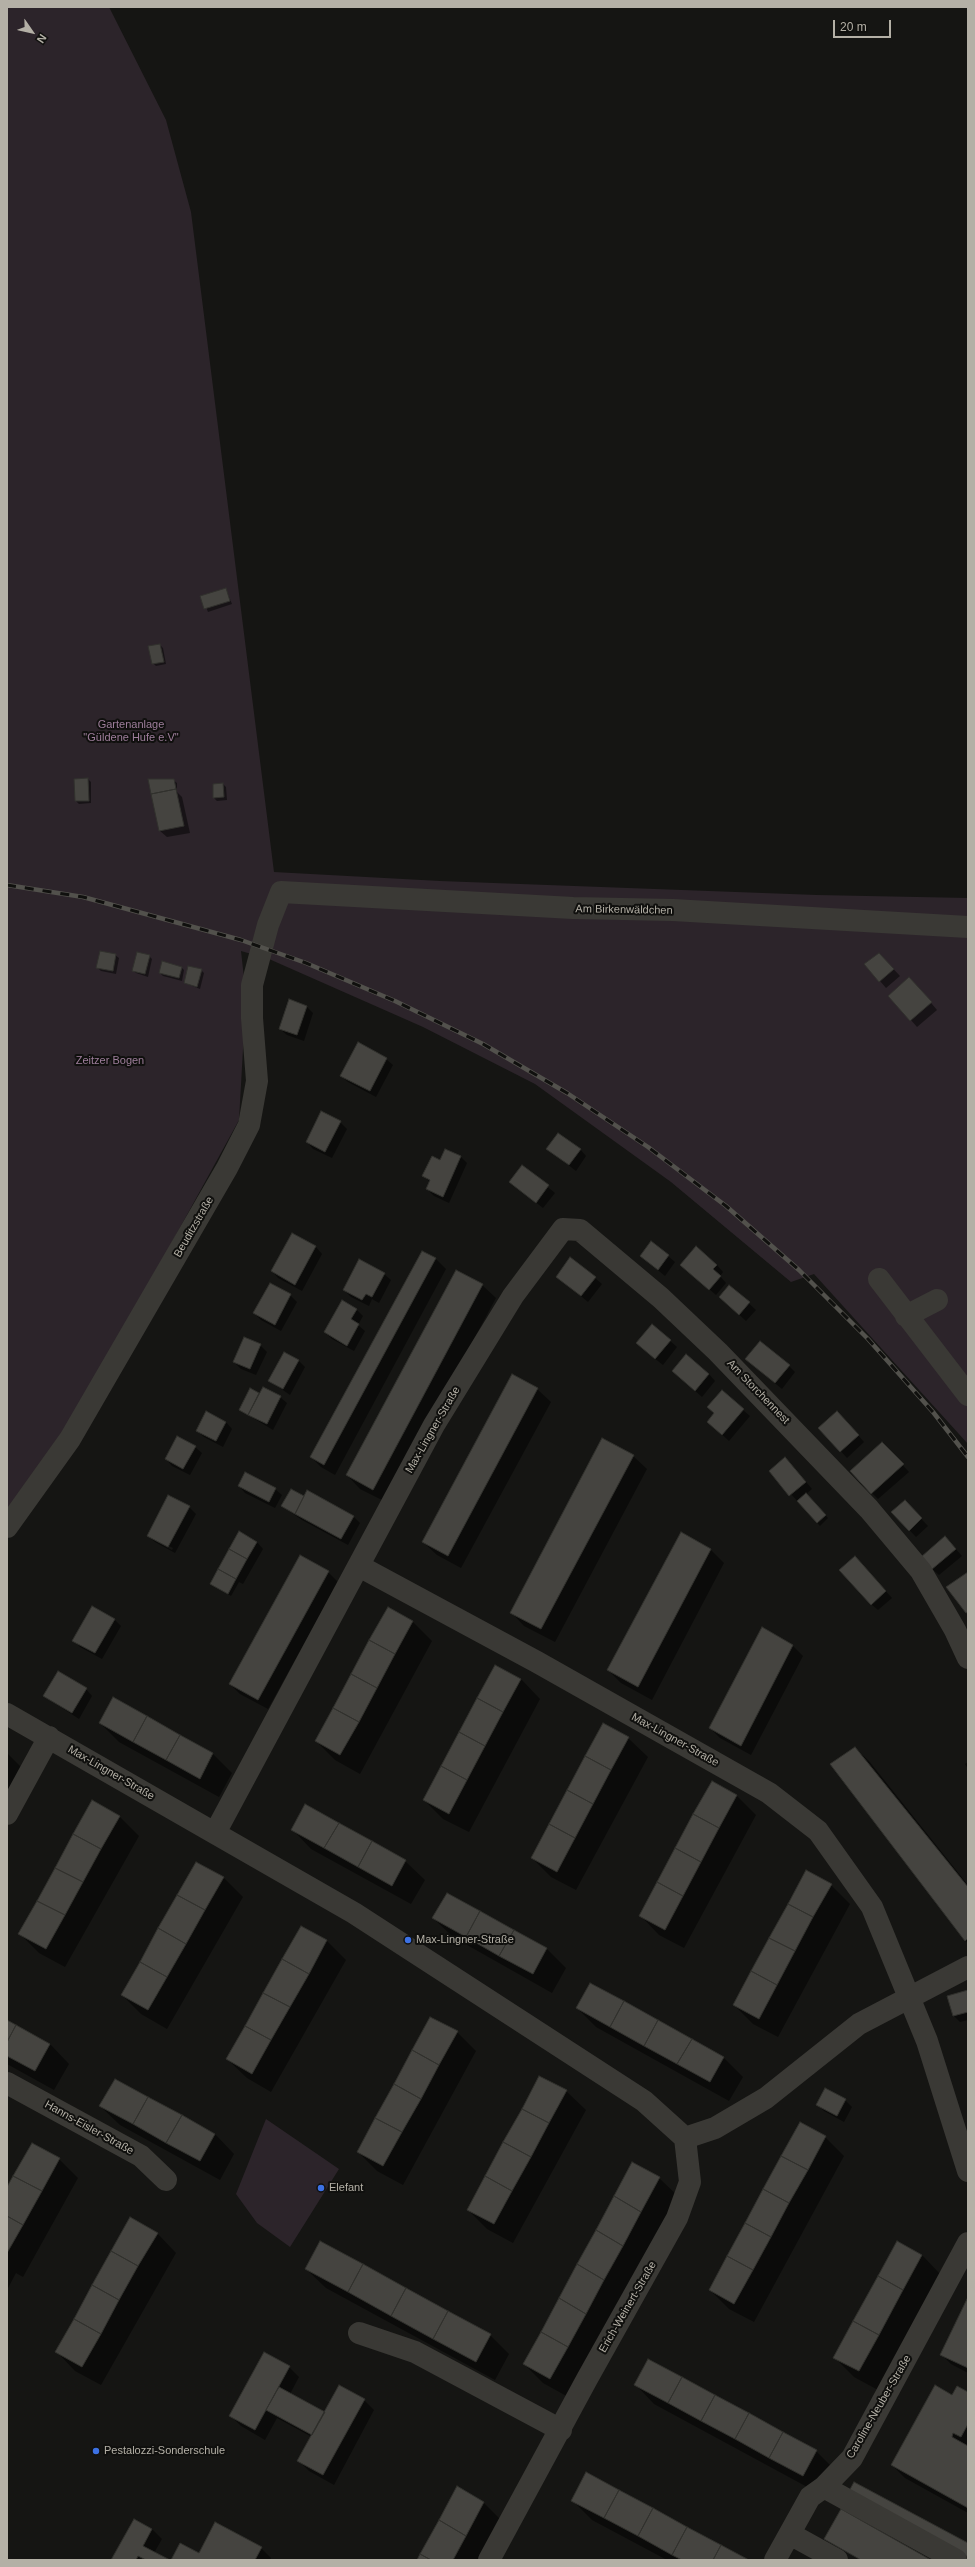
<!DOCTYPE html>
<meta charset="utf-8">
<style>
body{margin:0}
#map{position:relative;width:975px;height:2567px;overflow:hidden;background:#151513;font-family:Helvetica,sans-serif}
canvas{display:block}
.frame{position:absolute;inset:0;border:8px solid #b4b0a6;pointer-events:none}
.north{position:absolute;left:12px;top:12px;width:40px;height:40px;-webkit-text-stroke:3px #10100e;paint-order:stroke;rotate:124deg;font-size:11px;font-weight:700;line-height:16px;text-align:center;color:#b4b0a6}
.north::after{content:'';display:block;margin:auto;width:14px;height:18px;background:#b4b0a6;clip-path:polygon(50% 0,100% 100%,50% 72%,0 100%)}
.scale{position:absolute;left:833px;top:20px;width:58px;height:18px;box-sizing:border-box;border:2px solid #b4b0a6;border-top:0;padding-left:5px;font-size:12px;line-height:14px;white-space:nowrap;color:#b4b0a6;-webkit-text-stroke:3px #10100e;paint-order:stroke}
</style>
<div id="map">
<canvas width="975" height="2567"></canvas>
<div class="frame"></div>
<div class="north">N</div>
<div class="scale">20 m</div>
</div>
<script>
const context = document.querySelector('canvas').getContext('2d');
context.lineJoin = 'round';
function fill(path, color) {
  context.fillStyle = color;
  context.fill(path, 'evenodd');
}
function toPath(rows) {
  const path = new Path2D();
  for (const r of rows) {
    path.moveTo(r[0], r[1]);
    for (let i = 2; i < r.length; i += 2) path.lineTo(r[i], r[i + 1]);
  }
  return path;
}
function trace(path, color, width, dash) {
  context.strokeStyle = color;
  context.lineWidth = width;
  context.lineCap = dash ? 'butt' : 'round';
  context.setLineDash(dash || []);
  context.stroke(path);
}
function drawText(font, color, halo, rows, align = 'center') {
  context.font = font + ' Helvetica,sans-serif';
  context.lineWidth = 4;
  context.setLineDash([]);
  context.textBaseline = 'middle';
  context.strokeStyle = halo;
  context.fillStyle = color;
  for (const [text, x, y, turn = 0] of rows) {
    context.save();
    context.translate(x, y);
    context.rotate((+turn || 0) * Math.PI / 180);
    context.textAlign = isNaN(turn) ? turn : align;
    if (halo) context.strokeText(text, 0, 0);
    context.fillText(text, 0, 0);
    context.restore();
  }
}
const green = toPath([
 [7,7,109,7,166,120,191,212,274,872,440,881,817,895,968,898,968,1444,814,1274,791,1282,671,1182,535,1084,423,1027,269,959,241,951,246,996,239,1120,160,1264,40,1472,7,1512],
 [266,2119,339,2169,290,2247,257,2223,236,2194]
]);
const shadow = toPath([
 [226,589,232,604,208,612,202,597],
 [160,645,163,648,166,664,156,666,153,663,150,647],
 [88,779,91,782,91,803,79,804,76,801],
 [149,780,173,780,177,783,177,792,182,797,190,833,167,837,160,831],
 [223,784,226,787,227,800,217,801,214,798],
 [115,955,119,958,116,974,101,971,98,968],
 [149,956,152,959,148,977,136,973,133,970],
 [886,961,900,976,886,988,880,981],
 [181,967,184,970,182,981,163,976,160,973],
 [201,970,204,973,200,989,185,983],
 [916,985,937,1010,917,1027,890,996],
 [290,1001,307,1007,313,1013,304,1041,287,1035,280,1029],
 [386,1059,393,1065,376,1097,348,1082,341,1076],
 [340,1122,347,1129,332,1158,313,1149,307,1142],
 [548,1149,580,1149,586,1156,576,1171],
 [461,1157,467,1163,449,1203,434,1196,427,1189,430,1182,424,1176,440,1161],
 [522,1166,555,1193,543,1208,510,1182],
 [292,1234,316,1247,322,1254,302,1291,278,1278,272,1271],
 [422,1252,436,1259,446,1269,335,1475,321,1467,311,1457],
 [641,1256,668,1256,675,1262,665,1276],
 [717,1265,723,1272,720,1276,726,1283,716,1295,688,1271],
 [384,1274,391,1280,379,1303,372,1299,369,1306,351,1297,344,1290],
 [557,1276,595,1278,602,1284,588,1302],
 [482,1285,496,1298,386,1502,360,1489,347,1475],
 [730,1286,756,1310,746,1321,720,1297],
 [290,1295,297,1302,281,1331,261,1320,254,1313],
 [357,1310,363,1316,358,1325,365,1331,354,1351,332,1339,325,1332],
 [652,1325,677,1347,663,1365,644,1350],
 [260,1345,267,1352,256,1375,241,1369,234,1362],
 [298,1360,305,1367,290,1395,270,1381],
 [753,1365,789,1366,795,1372,782,1389],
 [673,1371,709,1374,715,1381,702,1397],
 [537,1389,551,1402,461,1568,437,1555,423,1542],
 [250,1390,260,1394,280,1397,287,1403,273,1430,240,1410],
 [722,1392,750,1416,729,1441,715,1428],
 [844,1419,864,1442,847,1458,820,1428],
 [226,1422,232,1429,223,1447,204,1437,197,1431],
 [882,1443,909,1472,878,1499,872,1493],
 [195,1447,202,1453,190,1475,172,1466,166,1459],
 [633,1456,647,1469,555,1642,524,1626,511,1612],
 [792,1465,812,1489,806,1494,828,1518,820,1526,770,1471],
 [239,1486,275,1489,282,1495,275,1508,245,1493],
 [305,1498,354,1517,360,1523,348,1545,302,1520,282,1506],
 [904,1501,928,1526,916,1537,892,1512],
 [189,1507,196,1514,175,1553,155,1542,148,1536],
 [155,1539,173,1548,172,1550,155,1541],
 [945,1537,962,1556,939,1575,932,1569],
 [257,1542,263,1549,243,1584,239,1582,231,1596,211,1583],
 [710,1549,724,1563,652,1700,621,1683,608,1670],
 [861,1564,892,1598,878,1610,871,1604],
 [328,1572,338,1582,268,1709,240,1694,230,1684],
 [114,1619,121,1626,102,1659,80,1647,74,1640],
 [412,1621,432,1641,360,1774,335,1760,316,1741],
 [763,1629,793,1646,803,1656,751,1755,720,1738,710,1728],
 [496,1666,521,1679,540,1699,469,1832,443,1819,424,1800],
 [86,1689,92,1696,79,1719,44,1696],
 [113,1699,213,1754,232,1773,219,1797,119,1742,100,1723],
 [628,1738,648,1757,576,1890,551,1877,532,1858],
 [855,1748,869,1761,968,1885,968,1944,831,1765],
 [7,1753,28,1774,7,1813],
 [968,1762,968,1769,965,1764],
 [712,1782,737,1796,756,1815,684,1948,659,1935,640,1915],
 [119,1816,139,1836,65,1967,39,1953,20,1934],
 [292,1829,405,1861,425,1880,411,1904,311,1849],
 [197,1863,224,1878,243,1897,167,2029,141,2014,122,1995],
 [831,1885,850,1904,778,2037,753,2024,734,2005],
 [447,1894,547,1949,566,1968,552,1993,453,1937,433,1918],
 [301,1927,327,1941,346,1960,271,2092,247,2078,227,2059],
 [591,1984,724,2058,743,2077,729,2101,596,2027,577,2008],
 [968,1991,968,2020,960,2022,954,2016],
 [7,2021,50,2044,69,2064,54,2090,7,2064],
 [457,2032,476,2051,403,2185,377,2171,358,2152],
 [539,2077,566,2091,586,2110,513,2243,487,2229,468,2210],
 [845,2100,852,2107,844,2122,824,2111,818,2105],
 [100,2106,215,2134,234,2154,220,2180,120,2125],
 [825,2137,844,2156,754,2322,729,2309,710,2290],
 [59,2159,78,2178,23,2277,16,2273,7,2290,7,2189],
 [659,2178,679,2197,570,2398,543,2383,524,2364],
 [157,2233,176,2253,101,2385,75,2371,56,2351],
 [922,2255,941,2275,878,2390,854,2377,835,2358],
 [306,2269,490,2335,509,2354,495,2380,326,2288],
 [968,2299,968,2373,951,2364,941,2354],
 [289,2367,299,2377,290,2394,325,2413,364,2400,374,2410,334,2485,309,2471,299,2461,312,2437,277,2418,265,2440,241,2426,231,2416],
 [635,2384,816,2451,835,2470,822,2495,654,2404],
 [968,2393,968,2513,905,2478,892,2465,953,2396],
 [457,2488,484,2503,503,2522,482,2560,418,2560],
 [572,2500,747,2560,667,2560,592,2520],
 [152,2529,162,2539,154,2553,168,2560,113,2560],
 [826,2539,929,2560,861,2560],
 [261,2548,271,2558,270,2560,172,2560,199,2554]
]);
const building = toPath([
 [226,588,230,601,204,609,200,596,226,588],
 [160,644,164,662,152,664,148,646,160,644],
 [88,778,89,801,75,801,74,779,88,778],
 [148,779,174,779,176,789,151,794,148,779],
 [223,783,224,797,213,798,213,784,223,783],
 [176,789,184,826,159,831,151,794,176,789],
 [100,951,116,954,113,971,96,968,100,951],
 [137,952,150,955,145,974,132,971,137,952],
 [879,953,894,969,879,982,864,964,879,953],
 [162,961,182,967,179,978,159,973,162,961],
 [188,966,202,969,197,987,184,983,188,966],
 [909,977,932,1002,910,1021,888,996,909,977],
 [289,999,307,1006,297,1035,279,1029,289,999],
 [358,1042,387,1058,370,1091,340,1076,358,1042],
 [321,1111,341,1121,325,1152,306,1142,321,1111],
 [558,1133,581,1149,569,1165,546,1149,558,1133],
 [445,1149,461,1156,443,1197,426,1189,430,1180,422,1176,432,1156,440,1160,445,1149],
 [522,1165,549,1185,536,1203,509,1182,522,1165],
 [292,1233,316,1246,295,1285,271,1271,292,1233],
 [651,1241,669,1255,658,1270,640,1256,651,1241],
 [696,1246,717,1265,713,1269,721,1276,709,1290,680,1265,696,1246],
 [422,1251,436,1258,324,1465,310,1457,422,1251],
 [570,1257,596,1277,581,1296,556,1277,570,1257],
 [359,1259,385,1273,372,1297,366,1294,362,1300,343,1290,359,1259],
 [456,1270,483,1284,373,1490,346,1475,456,1270],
 [270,1283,291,1294,275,1325,253,1313,270,1283],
 [729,1285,750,1302,739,1315,719,1297,729,1285],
 [342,1300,357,1309,351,1319,359,1324,347,1346,324,1332,342,1300],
 [652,1324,671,1340,655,1359,636,1343,652,1324],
 [244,1337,261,1344,250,1369,233,1362,244,1337],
 [760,1341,790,1365,775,1383,745,1359,760,1341],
 [284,1352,299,1360,283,1389,268,1381,284,1352],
 [686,1354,709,1374,695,1391,672,1371,686,1354],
 [512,1374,538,1388,448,1556,422,1542,512,1374],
 [263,1387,281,1396,267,1424,248,1415,263,1387],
 [250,1388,259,1393,248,1415,239,1410,250,1388],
 [722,1390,744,1409,722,1435,707,1422,714,1413,707,1407,722,1390],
 [206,1411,226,1422,216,1441,196,1431,206,1411],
 [837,1411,859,1435,840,1452,818,1428,837,1411],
 [177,1436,196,1446,183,1469,165,1459,177,1436],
 [602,1438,634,1455,541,1629,510,1613,602,1438],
 [882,1442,904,1464,871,1494,850,1471,882,1442],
 [785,1457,806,1482,789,1496,769,1471,785,1457],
 [245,1472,276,1488,269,1502,238,1486,245,1472],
 [291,1489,304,1496,295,1514,281,1506,291,1489],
 [307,1490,354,1516,341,1539,295,1514,307,1490],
 [806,1493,826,1515,817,1523,797,1501,806,1493],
 [168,1495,190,1506,168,1547,147,1536,168,1495],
 [905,1500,922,1518,909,1531,891,1512,905,1500],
 [239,1531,257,1542,247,1559,229,1549,239,1531],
 [681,1532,711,1549,638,1687,607,1670,681,1532],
 [945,1536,956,1549,931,1570,921,1557,945,1536],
 [229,1549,247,1559,236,1579,218,1569,229,1549],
 [300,1555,329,1571,258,1700,229,1684,300,1555],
 [855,1556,886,1591,871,1605,839,1570,855,1556],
 [218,1569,236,1579,228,1594,210,1584,218,1569],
 [968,1572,968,1612,966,1613,946,1587,968,1572],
 [92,1606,115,1619,95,1653,72,1641,92,1606],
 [388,1607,413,1621,395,1654,369,1640,388,1607],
 [762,1627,793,1645,741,1746,709,1728,762,1627],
 [369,1640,395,1654,377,1688,351,1674,369,1640],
 [495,1665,521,1679,503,1712,477,1698,495,1665],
 [58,1671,87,1688,72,1713,43,1696,58,1671],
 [351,1674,377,1688,359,1722,333,1708,351,1674],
 [113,1697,147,1716,133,1742,99,1723,113,1697],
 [477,1698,503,1712,485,1746,459,1732,477,1698],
 [333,1708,359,1722,340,1755,315,1741,333,1708],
 [147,1716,180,1735,166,1760,133,1742,147,1716],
 [603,1723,629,1737,611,1770,585,1756,603,1723],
 [459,1732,485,1746,467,1780,441,1766,459,1732],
 [180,1735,213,1753,200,1779,166,1760,180,1735],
 [855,1747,968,1887,968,1938,965,1941,830,1764,855,1747],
 [585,1756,611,1770,593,1804,567,1790,585,1756],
 [441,1766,467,1780,449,1814,423,1800,441,1766],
 [712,1781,737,1795,719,1828,693,1814,712,1781],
 [567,1790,593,1804,575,1838,549,1824,567,1790],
 [92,1800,120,1816,101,1849,73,1834,92,1800],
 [305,1804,339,1823,324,1848,291,1830,305,1804],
 [693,1814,719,1828,701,1862,675,1848,693,1814],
 [339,1823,372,1841,358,1867,324,1848,339,1823],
 [549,1824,575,1838,557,1872,531,1858,549,1824],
 [73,1834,101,1849,83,1882,55,1868,73,1834],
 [372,1841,406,1860,392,1886,358,1867,372,1841],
 [675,1848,701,1862,683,1896,657,1882,675,1848],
 [196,1862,224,1877,205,1910,177,1895,196,1862],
 [55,1868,83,1882,65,1915,37,1901,55,1868],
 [806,1870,832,1884,813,1917,788,1904,806,1870],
 [657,1882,683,1896,665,1930,639,1916,657,1882],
 [447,1893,480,1911,466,1937,432,1918,447,1893],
 [177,1895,205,1910,186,1944,158,1928,177,1895],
 [37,1901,65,1915,46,1949,18,1934,37,1901],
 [788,1904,813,1917,795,1951,769,1938,788,1904],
 [480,1911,514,1930,499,1956,466,1937,480,1911],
 [301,1926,327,1940,309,1974,282,1959,301,1926],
 [158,1928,186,1944,167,1977,140,1962,158,1928],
 [514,1930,547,1948,533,1974,499,1956,514,1930],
 [769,1938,795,1951,777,1985,751,1971,769,1938],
 [282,1959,309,1974,290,2007,263,1993,282,1959],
 [140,1962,167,1977,148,2010,121,1995,140,1962],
 [751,1971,777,1985,759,2019,733,2005,751,1971],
 [590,1983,624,2001,610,2027,576,2008,590,1983],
 [968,1990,968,2012,953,2016,947,1996,968,1990],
 [263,1993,290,2007,271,2040,245,2026,263,1993],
 [624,2001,658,2020,644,2046,610,2027,624,2001],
 [430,2017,458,2031,439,2065,412,2050,430,2017],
 [7,2020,16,2025,7,2042,7,2020],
 [658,2020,692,2039,677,2064,644,2046,658,2020],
 [16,2025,50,2044,35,2071,7,2056,7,2042,16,2025],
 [245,2026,271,2040,252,2074,226,2059,245,2026],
 [692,2039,724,2057,710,2082,677,2064,692,2039],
 [412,2050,439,2065,421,2099,394,2084,412,2050],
 [539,2076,567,2090,549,2123,522,2109,539,2076],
 [115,2079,148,2097,133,2124,99,2106,115,2079],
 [394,2084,421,2099,402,2132,375,2118,394,2084],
 [825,2088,846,2099,837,2116,816,2105,825,2088],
 [148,2097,182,2115,166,2143,133,2124,148,2097],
 [522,2109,549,2123,531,2157,503,2142,522,2109],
 [182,2115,215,2134,200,2161,166,2143,182,2115],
 [375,2118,402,2132,383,2166,357,2152,375,2118],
 [800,2122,826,2136,808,2170,781,2156,800,2122],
 [503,2142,531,2157,512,2191,485,2176,503,2142],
 [32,2143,60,2158,42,2191,13,2176,32,2143],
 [781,2156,808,2170,789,2203,763,2189,781,2156],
 [632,2162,660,2177,641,2212,614,2196,632,2162],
 [13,2176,42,2191,23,2225,7,2216,7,2187,13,2176],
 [485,2176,512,2191,494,2224,467,2210,485,2176],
 [763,2189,789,2203,771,2237,745,2223,763,2189],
 [614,2196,641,2212,623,2246,596,2230,614,2196],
 [7,2216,23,2225,7,2253,7,2216],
 [130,2217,158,2233,138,2266,111,2251,130,2217],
 [745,2223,771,2237,753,2270,727,2256,745,2223],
 [596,2230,623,2246,604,2280,577,2264,596,2230],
 [320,2241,363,2264,348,2292,305,2269,320,2241],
 [897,2241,922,2255,903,2290,878,2276,897,2241],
 [111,2251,138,2266,119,2300,92,2285,111,2251],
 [727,2256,753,2270,734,2304,709,2290,727,2256],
 [363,2264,406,2288,391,2316,348,2292,363,2264],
 [577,2264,604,2280,586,2314,559,2298,577,2264],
 [878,2276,903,2290,879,2335,853,2321,878,2276],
 [92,2285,119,2300,101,2334,74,2319,92,2285],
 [406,2288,448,2311,433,2339,391,2316,406,2288],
 [968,2297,968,2368,940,2355,968,2297],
 [559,2298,586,2314,568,2347,541,2332,559,2298],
 [448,2311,491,2334,476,2362,433,2339,448,2311],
 [74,2319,101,2334,82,2367,55,2352,74,2319],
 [853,2321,879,2335,859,2371,833,2358,853,2321],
 [541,2332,568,2347,550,2379,523,2364,541,2332],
 [264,2352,290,2366,255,2430,229,2416,264,2352],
 [648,2359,682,2377,668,2403,634,2385,648,2359],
 [682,2377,715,2395,701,2421,668,2403,682,2377],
 [339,2385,365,2399,323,2475,297,2461,339,2385],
 [935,2385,952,2395,957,2386,968,2392,968,2424,961,2437,953,2433,952,2437,968,2446,968,2508,891,2465,935,2385],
 [279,2387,325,2412,312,2435,266,2410,279,2387],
 [715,2395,749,2413,735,2439,701,2421,715,2395],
 [749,2413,783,2432,769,2458,735,2439,749,2413],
 [783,2432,817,2450,803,2476,769,2458,783,2432],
 [586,2472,619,2490,604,2518,571,2501,586,2472],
 [854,2482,968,2543,968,2557,848,2493,854,2482],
 [457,2486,484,2502,466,2536,439,2520,457,2486],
 [619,2490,653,2508,638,2536,604,2518,619,2490],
 [653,2508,687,2527,672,2555,638,2536,653,2508],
 [841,2509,931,2560,861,2560,824,2539,841,2509],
 [134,2519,152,2529,143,2546,170,2560,146,2560,138,2556,136,2560,111,2560,134,2519],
 [439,2520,466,2536,453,2560,431,2560,420,2554,439,2520],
 [215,2522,262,2547,255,2560,171,2560,180,2543,199,2553,215,2522],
 [687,2527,721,2545,713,2560,682,2560,672,2555,687,2527],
 [721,2545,749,2560,713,2560,721,2545],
 [420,2554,431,2560,417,2560,420,2554]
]);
const minor = toPath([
 [879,1279,968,1395],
 [906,1316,937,1300],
 [7,1527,70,1439,227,1168,249,1125,257,1081,252,1018,252,985,268,925,281,892,573,908,673,910,968,927],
 [359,1566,537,1662,769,1793,818,1831,872,1907,927,2041,968,2171],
 [7,1714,354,1913,644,2101,685,2138,690,2182,677,2218,587,2379,489,2560],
 [7,1814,49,1737],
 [215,1833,434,1425,513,1296,563,1229,580,1230,661,1298,718,1352,869,1509,921,1571,955,1630,968,1658],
 [7,2083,141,2156,166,2180],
 [685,2138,715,2128,766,2098,859,2024,968,1967],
 [359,2333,415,2352,561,2430],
 [824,2487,956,2560],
 [790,2534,837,2560],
 [775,2560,810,2497,824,2487,852,2458,968,2243]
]);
const rail = toPath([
 [7,885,83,897,241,940,306,963,395,1001,483,1044,567,1093,648,1147,726,1206,799,1270,868,1339,933,1412,968,1457]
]);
const markers = [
 [408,1940,4,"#3c71e4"],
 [321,2188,4,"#3c71e4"],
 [96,2451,4,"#3c71e4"]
];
const parkNames = [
 ["Gartenanlage",131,725],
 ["\"Güldene Hufe e.V\"",131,738],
 ["Zeitzer Bogen",110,1061]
];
const streetNames = [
 ["Am Birkenwäldchen",624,910,1],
 ["Beuditzstraße",194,1227,-60],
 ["Am Storchennest",758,1392,46],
 ["Max-Lingner-Straße",433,1430,-60],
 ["Max-Lingner-Straße",675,1740,29],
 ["Max-Lingner-Straße",111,1773,30],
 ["Hanns-Eisler-Straße",89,2128,29],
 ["Erich-Weinert-Straße",628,2307,-60],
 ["Caroline-Neuber-Straße",879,2407,-60]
];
const poiNames = [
 ["Max-Lingner-Straße",416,1940],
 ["Elefant",329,2188],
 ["Pestalozzi-Sonderschule",104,2451]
];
fill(green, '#2c242a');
fill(shadow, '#0007');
fill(building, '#454440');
trace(building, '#31312d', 1);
trace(minor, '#3a3935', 22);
trace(rail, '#52514c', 4.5);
trace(rail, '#10100e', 3, [9]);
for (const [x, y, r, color] of markers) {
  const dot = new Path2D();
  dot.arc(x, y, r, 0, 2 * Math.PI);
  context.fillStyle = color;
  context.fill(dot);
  trace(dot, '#10100e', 1.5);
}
drawText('11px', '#9e7e9b', '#10100e', parkNames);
drawText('11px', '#b4b0a6', '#10100e', streetNames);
drawText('11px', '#b4b0a6', '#10100e', poiNames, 'left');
</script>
